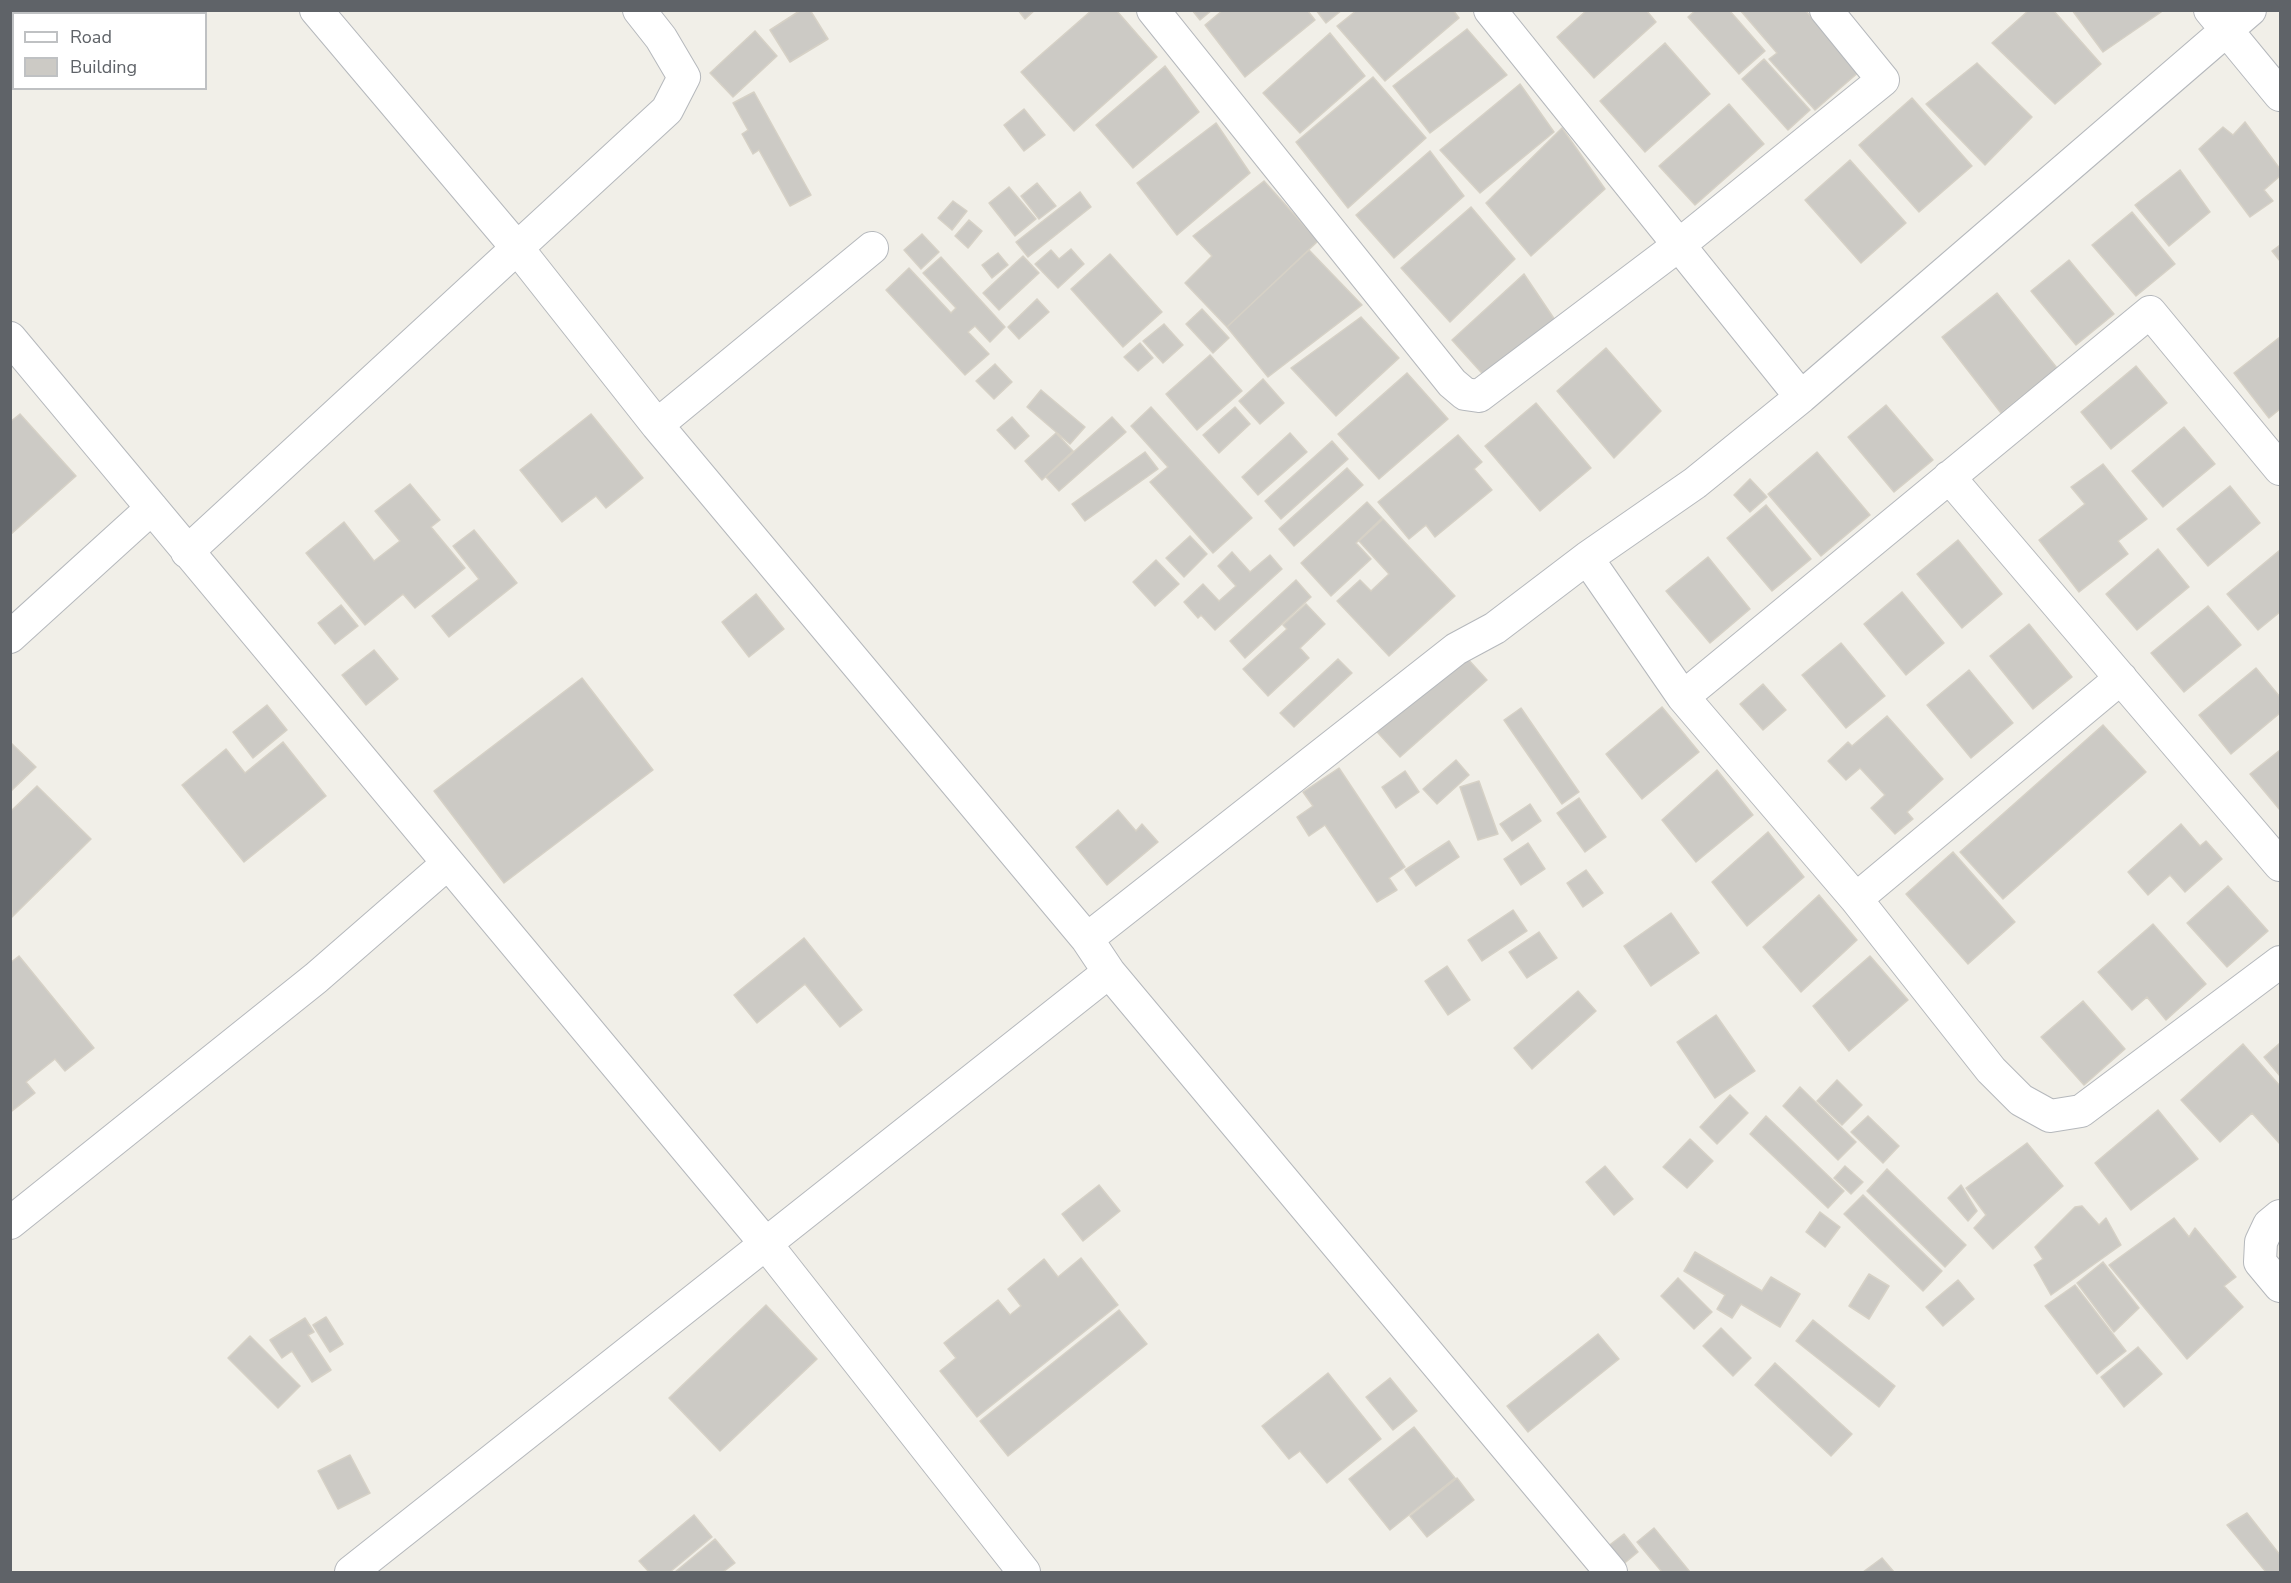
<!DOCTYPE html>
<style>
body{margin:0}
#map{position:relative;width:2291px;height:1583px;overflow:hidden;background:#f1efe8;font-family:"Nunito Sans",sans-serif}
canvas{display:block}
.frame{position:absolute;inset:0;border:12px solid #5f6368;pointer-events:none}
.legend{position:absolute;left:12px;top:12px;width:195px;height:78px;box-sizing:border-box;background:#fff;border:2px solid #bfc1c3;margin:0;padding:8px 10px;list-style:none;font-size:18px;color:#5f6368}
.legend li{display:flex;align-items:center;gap:12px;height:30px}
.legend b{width:30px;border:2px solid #bfc1c3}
</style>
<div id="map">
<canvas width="2291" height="1583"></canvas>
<div class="frame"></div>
<ul class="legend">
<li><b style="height:8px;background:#fff"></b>Road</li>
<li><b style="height:16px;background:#cccac5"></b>Building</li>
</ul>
</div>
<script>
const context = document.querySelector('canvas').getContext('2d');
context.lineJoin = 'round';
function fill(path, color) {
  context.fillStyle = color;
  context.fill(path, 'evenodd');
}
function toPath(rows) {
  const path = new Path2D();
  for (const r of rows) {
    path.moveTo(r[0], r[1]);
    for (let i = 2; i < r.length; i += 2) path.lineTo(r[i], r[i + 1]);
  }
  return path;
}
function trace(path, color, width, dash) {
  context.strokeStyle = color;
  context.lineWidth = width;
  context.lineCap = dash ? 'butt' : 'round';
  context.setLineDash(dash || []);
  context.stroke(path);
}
const building = toPath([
 [801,10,810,10,828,39,790,62,770,30,801,10],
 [1018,10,1035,10,1025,19,1018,10],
 [1092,10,1116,10,1157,57,1074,131,1021,72,1092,10],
 [1192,10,1212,10,1200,20,1192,10],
 [1223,10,1307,10,1315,20,1245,77,1205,25,1223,10],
 [1316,10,1342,10,1326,23,1316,10],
 [1357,10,1453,10,1459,18,1385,81,1337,26,1357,10],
 [1587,10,1646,10,1656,22,1594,78,1557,37,1587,10],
 [1696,10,1729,10,1765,51,1739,74,1688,17,1696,10],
 [1740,10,1805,10,1860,71,1815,110,1769,59,1777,53,1740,10],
 [2029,10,2053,10,2101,64,2055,104,1992,43,2029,10],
 [2072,10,2164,10,2103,52,2072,10],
 [1467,29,1507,75,1430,133,1393,86,1467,29],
 [755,31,777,56,733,97,710,73,755,31],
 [1330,33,1365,76,1300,133,1263,93,1330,33],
 [1665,43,1710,94,1645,152,1600,101,1665,43],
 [1764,59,1810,110,1788,130,1742,79,1764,59],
 [1977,63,2032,117,1985,165,1926,104,1977,63],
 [1165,66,1199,112,1133,168,1096,125,1165,66],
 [1373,77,1426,138,1348,208,1296,142,1373,77],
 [1520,84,1554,132,1480,193,1440,150,1520,84],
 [754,92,811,195,790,206,759,150,753,154,742,134,748,130,733,103,754,92],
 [1912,98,1972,166,1919,212,1859,145,1912,98],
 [1729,104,1764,144,1695,205,1659,166,1729,104],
 [1024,109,1045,135,1024,151,1004,125,1024,109],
 [2245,122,2280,169,2280,176,2264,190,2273,201,2250,217,2199,149,2223,127,2233,135,2245,122],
 [1216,123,1250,173,1177,235,1137,183,1216,123],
 [1562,128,1605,189,1531,256,1486,203,1562,128],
 [1430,151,1464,196,1394,258,1356,215,1430,151],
 [1850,160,1906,223,1861,263,1805,200,1850,160],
 [2180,170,2210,212,2169,246,2135,205,2180,170],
 [1264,181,1318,241,1227,327,1185,283,1212,256,1193,236,1264,181],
 [1037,183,1056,206,1039,219,1021,196,1037,183],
 [1009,187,1036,219,1015,236,989,203,1009,187],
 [1080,192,1091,207,1028,257,1016,242,1080,192],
 [953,201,967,211,952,230,938,218,953,201],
 [1471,207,1515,259,1450,322,1401,268,1471,207],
 [2132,212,2175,264,2136,296,2092,245,2132,212],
 [969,220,982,231,968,248,955,236,969,220],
 [922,234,939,252,921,269,904,250,922,234],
 [2280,245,2280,261,2272,251,2280,245],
 [1071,249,1084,264,1058,288,1035,264,1051,250,1059,259,1071,249],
 [1309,250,1362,305,1268,377,1227,327,1309,250],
 [998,253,1008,265,992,278,982,265,998,253],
 [1110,254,1162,312,1123,347,1071,289,1110,254],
 [1023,256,1039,273,999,310,983,293,1023,256],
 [941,257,1005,327,990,342,975,326,968,332,989,354,965,375,886,290,909,268,951,313,956,308,923,273,941,257],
 [2069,260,2114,314,2076,345,2031,291,2069,260],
 [1524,274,1557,323,1489,381,1452,340,1524,274],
 [1997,293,2057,368,2001,413,1942,337,1997,293],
 [1037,299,1049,312,1019,339,1008,327,1037,299],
 [1202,309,1229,338,1213,353,1186,324,1202,309],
 [1361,317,1399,358,1336,416,1291,368,1361,317],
 [1164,324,1183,345,1163,363,1143,341,1164,324],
 [2280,337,2280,409,2269,418,2234,373,2280,337],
 [1140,343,1153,358,1138,371,1124,357,1140,343],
 [1606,348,1661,411,1614,458,1557,391,1606,348],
 [1210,355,1242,391,1197,430,1166,394,1210,355],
 [995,364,1012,382,994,399,976,381,995,364],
 [2136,366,2167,403,2111,449,2081,412,2136,366],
 [1407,373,1448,419,1379,479,1338,434,1407,373],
 [1263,379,1284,403,1260,424,1239,401,1263,379],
 [1041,390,1085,427,1070,444,1027,407,1041,390],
 [1536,403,1591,468,1540,511,1485,446,1536,403],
 [1886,405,1933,460,1894,492,1848,437,1886,405],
 [1151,407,1252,518,1213,553,1150,482,1168,467,1131,426,1151,407],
 [1235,407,1250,424,1219,453,1203,435,1235,407],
 [20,414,76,476,10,535,10,422,20,414],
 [591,414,643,478,606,508,596,496,562,522,520,470,591,414],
 [1012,417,1029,436,1015,449,997,430,1012,417],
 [1112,417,1126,432,1059,491,1046,477,1112,417],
 [2184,427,2215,464,2163,507,2132,471,2184,427],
 [1056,433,1073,451,1042,480,1025,461,1056,433],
 [1290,433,1307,452,1258,495,1242,477,1290,433],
 [1458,435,1482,462,1474,469,1492,490,1435,537,1426,525,1409,539,1378,502,1458,435],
 [1332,441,1348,459,1281,519,1265,501,1332,441],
 [1145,452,1158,469,1085,521,1072,504,1145,452],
 [1817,452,1870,515,1821,556,1768,494,1817,452],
 [2103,464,2147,519,2118,541,2128,554,2079,592,2039,540,2085,504,2071,487,2103,464],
 [1347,468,1363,485,1294,546,1279,529,1347,468],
 [1750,479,1767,497,1750,512,1734,495,1750,479],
 [410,484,440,520,431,527,465,568,415,608,403,594,365,625,306,553,344,522,374,561,400,541,375,511,410,484],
 [2230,486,2260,523,2208,566,2177,529,2230,486],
 [1367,502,1382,518,1356,543,1371,559,1331,596,1301,563,1367,502],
 [1766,505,1811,559,1772,591,1727,538,1766,505],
 [1383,519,1455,596,1389,656,1337,601,1360,580,1371,591,1389,574,1359,541,1383,519],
 [474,530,517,583,449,637,432,616,479,579,453,546,474,530],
 [1190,536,1207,554,1184,577,1166,558,1190,536],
 [1958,540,2002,594,1962,628,1917,574,1958,540],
 [2158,549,2189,587,2137,630,2106,594,2158,549],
 [2280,550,2280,612,2258,630,2227,594,2280,550],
 [1232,552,1250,572,1270,555,1282,569,1215,630,1201,615,1198,618,1184,602,1203,584,1219,601,1236,586,1218,566,1232,552],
 [1708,557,1750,609,1710,643,1666,591,1708,557],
 [1156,560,1179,584,1155,606,1133,582,1156,560],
 [1296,580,1311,597,1245,658,1230,641,1296,580],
 [1902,592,1944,643,1906,675,1864,624,1902,592],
 [756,594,784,629,749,657,722,622,756,594],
 [1306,604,1325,624,1300,648,1309,658,1268,696,1243,669,1287,629,1283,625,1306,604],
 [341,605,358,626,335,644,318,623,341,605],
 [2208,606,2241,645,2184,692,2151,653,2208,606],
 [2029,624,2072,677,2033,709,1990,656,2029,624],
 [1841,643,1885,696,1846,728,1802,675,1841,643],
 [1456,646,1487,680,1400,757,1369,723,1456,646],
 [374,650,398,679,366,705,342,675,374,650],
 [1338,659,1352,673,1294,727,1280,713,1338,659],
 [2256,668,2280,697,2280,713,2231,754,2199,715,2256,668],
 [1969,670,2013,723,1971,758,1927,705,1969,670],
 [582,678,653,770,504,883,434,791,582,678],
 [1763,684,1786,710,1763,730,1740,704,1763,684],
 [267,705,287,730,253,758,233,732,267,705],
 [1662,707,1699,752,1642,799,1606,754,1662,707],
 [1521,708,1579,792,1562,804,1504,720,1521,708],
 [1887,716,1943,779,1907,812,1913,819,1895,834,1871,808,1885,795,1860,768,1846,780,1828,761,1848,742,1852,746,1887,716],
 [2103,725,2146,772,2003,899,1960,852,2103,725],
 [10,742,36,767,10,792,10,742],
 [283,742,326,796,244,862,182,785,226,749,245,773,283,742],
 [2280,750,2280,810,2250,774,2280,750],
 [1456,760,1469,775,1437,804,1423,789,1456,760],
 [1339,768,1405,867,1389,878,1397,890,1377,902,1325,825,1309,836,1297,817,1313,806,1303,792,1339,768],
 [1717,770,1753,815,1696,862,1662,820,1717,770],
 [1405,771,1419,792,1396,808,1382,787,1405,771],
 [1479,781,1498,834,1478,840,1460,787,1479,781],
 [37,786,91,839,12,917,10,812,37,786],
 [1579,798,1606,837,1585,852,1557,813,1579,798],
 [1530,804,1541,821,1512,841,1500,824,1530,804],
 [1118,810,1136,831,1142,824,1158,842,1107,885,1076,847,1118,810],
 [2181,824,2200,846,2206,841,2222,859,2185,892,2170,875,2148,895,2128,872,2181,824],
 [1768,832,1804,877,1747,926,1712,882,1768,832],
 [1449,841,1459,857,1416,886,1405,870,1449,841],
 [1528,843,1545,869,1521,885,1504,859,1528,843],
 [1953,852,2015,922,1968,964,1906,894,1953,852],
 [1586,870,1603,893,1583,907,1567,883,1586,870],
 [2228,886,2268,931,2227,967,2187,923,2228,886],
 [1819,895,1857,940,1801,992,1763,947,1819,895],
 [1513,910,1527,931,1482,961,1468,940,1513,910],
 [1671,913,1699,953,1651,986,1624,946,1671,913],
 [2153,924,2206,984,2166,1020,2147,997,2132,1010,2098,972,2153,924],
 [1539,932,1557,958,1527,978,1509,952,1539,932],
 [804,938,862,1010,840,1027,805,984,757,1023,734,995,804,938],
 [19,956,94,1048,65,1071,55,1059,26,1082,35,1093,12,1111,10,963,19,956],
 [1870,956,1908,1000,1849,1051,1813,1006,1870,956],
 [1447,966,1470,1000,1448,1015,1425,981,1447,966],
 [1578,991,1596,1011,1532,1069,1514,1048,1578,991],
 [2083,1001,2125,1049,2084,1085,2041,1037,2083,1001],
 [1716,1015,1755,1071,1715,1098,1677,1042,1716,1015],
 [2280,1043,2280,1076,2264,1057,2280,1043],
 [2243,1044,2280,1086,2280,1144,2252,1113,2220,1142,2181,1100,2243,1044],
 [1837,1080,1862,1105,1842,1125,1817,1101,1837,1080],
 [1800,1087,1856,1142,1838,1160,1783,1106,1800,1087],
 [1730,1095,1748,1113,1717,1144,1700,1127,1730,1095],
 [2158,1110,2198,1159,2131,1210,2095,1163,2158,1110],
 [1766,1116,1844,1191,1828,1208,1750,1134,1766,1116],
 [1868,1116,1899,1146,1883,1163,1851,1132,1868,1116],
 [1690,1139,1713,1161,1687,1188,1663,1167,1690,1139],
 [2027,1143,2063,1186,1993,1249,1974,1228,1986,1215,1966,1188,2027,1143],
 [1605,1166,1633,1199,1614,1215,1586,1182,1605,1166],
 [1845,1166,1863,1182,1851,1194,1834,1178,1845,1166],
 [1887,1169,1966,1245,1945,1267,1867,1191,1887,1169],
 [1099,1185,1120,1211,1083,1241,1062,1214,1099,1185],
 [1961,1185,1977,1211,1968,1221,1948,1198,1961,1185],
 [1863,1195,1942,1271,1923,1291,1844,1214,1863,1195],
 [2082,1206,2099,1225,2106,1218,2121,1245,2051,1295,2034,1265,2043,1259,2035,1247,2075,1207,2082,1206],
 [1820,1212,1840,1227,1825,1247,1806,1232,1820,1212],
 [2174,1218,2189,1237,2195,1228,2236,1277,2224,1286,2243,1307,2187,1359,2109,1265,2174,1218],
 [1695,1252,1762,1291,1771,1277,1800,1294,1780,1327,1741,1304,1732,1318,1717,1309,1725,1295,1684,1271,1695,1252],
 [1081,1258,1118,1305,977,1417,940,1371,956,1358,944,1343,998,1300,1010,1315,1021,1306,1008,1289,1044,1259,1058,1277,1081,1258],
 [2103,1262,2139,1308,2114,1332,2077,1283,2103,1262],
 [1869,1274,1889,1286,1869,1319,1849,1306,1869,1274],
 [1678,1278,1712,1312,1694,1329,1661,1296,1678,1278],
 [1958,1280,1974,1299,1943,1326,1926,1307,1958,1280],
 [2075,1285,2126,1351,2097,1374,2045,1306,2075,1285],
 [766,1305,817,1359,720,1451,669,1398,766,1305],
 [1119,1310,1147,1344,1008,1456,980,1421,1119,1310],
 [326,1317,343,1344,330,1352,313,1325,326,1317],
 [305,1318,314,1332,308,1335,331,1370,312,1382,292,1351,282,1358,270,1340,305,1318],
 [1813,1320,1895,1386,1879,1407,1796,1341,1813,1320],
 [1721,1328,1751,1358,1733,1376,1703,1346,1721,1328],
 [1598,1334,1619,1359,1528,1432,1507,1406,1598,1334],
 [250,1336,300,1386,278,1408,228,1358,250,1336],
 [2138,1347,2162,1374,2124,1407,2101,1377,2138,1347],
 [1775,1363,1852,1434,1831,1456,1755,1385,1775,1363],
 [1328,1373,1381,1439,1327,1483,1300,1451,1289,1459,1262,1426,1328,1373],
 [1390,1378,1417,1411,1393,1430,1366,1397,1390,1378],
 [1414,1427,1455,1478,1390,1530,1349,1479,1414,1427],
 [350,1455,370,1493,338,1509,318,1471,350,1455],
 [1457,1478,1474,1500,1427,1537,1410,1516,1457,1478],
 [2247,1513,2280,1555,2280,1572,2266,1572,2227,1525,2247,1513],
 [694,1515,712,1537,670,1572,649,1572,639,1561,694,1515],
 [1654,1528,1690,1572,1662,1572,1637,1542,1654,1528],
 [1624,1534,1638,1552,1621,1566,1607,1547,1624,1534],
 [715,1539,735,1563,723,1572,675,1572,715,1539],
 [1882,1558,1894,1572,1863,1572,1882,1558]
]);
const minor = toPath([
 [316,10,518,249,657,425,1087,939,1109,972,1611,1572],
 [1153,10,1452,383,1465,394,1479,396,1679,245,1883,80,1826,10],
 [1490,10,1801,397],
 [2210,10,2280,95],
 [10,338,766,1244,1024,1572],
 [657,425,872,248],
 [1949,477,2280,865],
 [187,552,667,110,684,77,661,38,639,10],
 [1587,558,1683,697,1856,899,1991,1070,2021,1100,2050,1116,2081,1111,2280,962],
 [10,637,152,508],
 [1683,697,2150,312,2280,469],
 [1856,899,2121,678],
 [1087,939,1456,649,1495,628,1587,558,1695,483,1801,397,2250,10],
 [2280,1216,2269,1225,2261,1242,2260,1262,2280,1286],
 [10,1223,316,978,447,864],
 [351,1572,1109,972]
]);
fill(building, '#cccac5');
trace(building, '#d6d1c6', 1.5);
trace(minor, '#b5b8bc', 34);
trace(minor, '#fff', 32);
</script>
